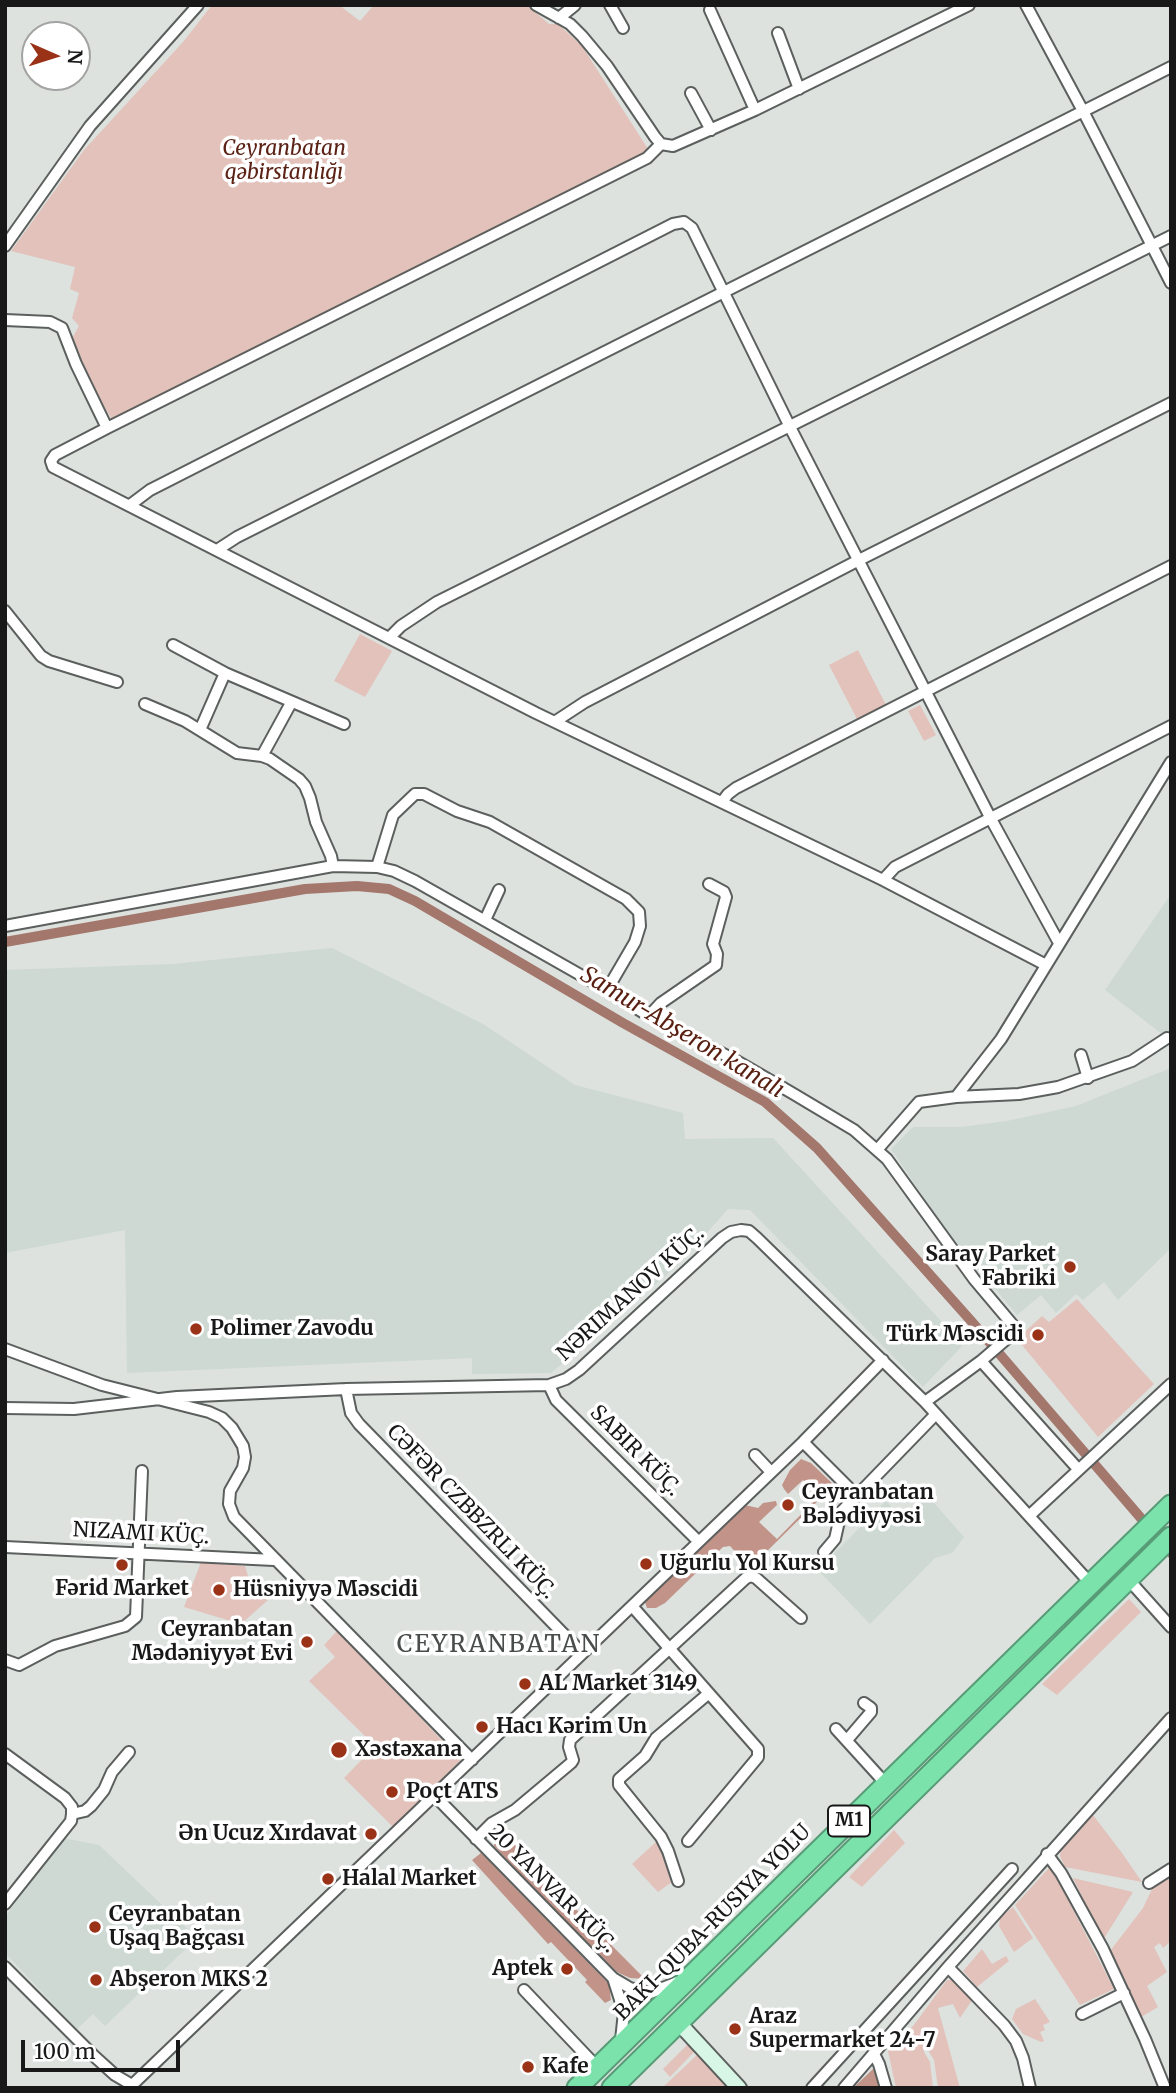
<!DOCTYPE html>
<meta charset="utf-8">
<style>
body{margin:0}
#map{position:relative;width:1176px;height:2093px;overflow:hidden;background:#dde2df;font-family:Merriweather,serif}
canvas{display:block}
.frame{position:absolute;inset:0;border:7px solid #171817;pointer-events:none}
.north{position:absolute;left:21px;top:21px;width:70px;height:70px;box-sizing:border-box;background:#fff;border:2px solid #a2a3a2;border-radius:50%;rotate:93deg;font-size:19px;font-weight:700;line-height:28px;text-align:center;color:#171817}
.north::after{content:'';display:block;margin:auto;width:24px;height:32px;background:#9a3218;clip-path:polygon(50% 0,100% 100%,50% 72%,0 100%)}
.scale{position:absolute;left:21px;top:2040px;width:159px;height:32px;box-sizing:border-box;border:4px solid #171817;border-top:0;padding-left:9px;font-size:21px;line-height:24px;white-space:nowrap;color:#171817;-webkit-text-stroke:5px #fff;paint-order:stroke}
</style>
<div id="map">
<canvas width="1176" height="2093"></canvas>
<div class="frame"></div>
<div class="north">N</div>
<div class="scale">100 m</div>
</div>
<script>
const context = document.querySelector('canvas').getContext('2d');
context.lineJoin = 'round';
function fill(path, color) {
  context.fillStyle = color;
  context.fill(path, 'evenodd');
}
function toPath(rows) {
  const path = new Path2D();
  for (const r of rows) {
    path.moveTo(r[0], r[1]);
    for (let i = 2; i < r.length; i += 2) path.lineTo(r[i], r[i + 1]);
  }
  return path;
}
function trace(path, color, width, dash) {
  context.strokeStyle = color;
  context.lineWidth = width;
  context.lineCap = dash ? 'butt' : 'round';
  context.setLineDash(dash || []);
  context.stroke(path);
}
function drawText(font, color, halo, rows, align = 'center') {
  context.font = font + ' Merriweather,serif';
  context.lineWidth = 7;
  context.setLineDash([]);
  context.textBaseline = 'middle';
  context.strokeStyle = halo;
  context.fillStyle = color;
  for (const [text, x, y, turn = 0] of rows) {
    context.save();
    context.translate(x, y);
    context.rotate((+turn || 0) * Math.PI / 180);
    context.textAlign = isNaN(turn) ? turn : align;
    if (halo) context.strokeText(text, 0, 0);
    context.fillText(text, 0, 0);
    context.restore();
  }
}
const built = toPath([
 [1171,894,1171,1041,1105,990],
 [332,948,483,1024,575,1085,683,1113,685,1139,773,1138,963,1345,923,1387,750,1210,728,1209,677,1266,551,1373,472,1374,472,1358,127,1373,125,1230,5,1253,5,970,173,964],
 [1171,1068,1171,1248,1118,1300,1104,1282,1083,1300,1076,1294,1056,1313,1041,1295,1017,1315,945,1229,891,1149,913,1127,961,1127,1007,1121,1076,1106],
 [926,1494,964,1537,952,1553,935,1558,870,1624,818,1570,886,1501,901,1517],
 [63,1838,99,1845,197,1938,105,2026,93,2014,77,2029,5,1953,5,1917]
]);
const green = toPath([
 [212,5,339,5,360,21,374,5,527,5,549,24,558,24,582,46,650,152,113,421,93,389,71,340,79,326,72,318,79,293,70,289,75,267,11,251,84,150,183,42],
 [360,634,392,651,365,697,334,681],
 [858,650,887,707,858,721,829,665],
 [920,705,936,735,924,741,908,711],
 [1077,1299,1154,1384,1098,1437,1017,1339,1042,1316,1049,1322],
 [201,1562,245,1566,248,1576,268,1600,241,1624,184,1607],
 [1129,1599,1141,1612,1057,1695,1042,1684],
 [337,1631,461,1760,394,1828,344,1778,375,1746,309,1681,335,1657,324,1645],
 [1093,1815,1122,1853,1142,1882,1065,1867,1060,1856,1061,1850],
 [894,1830,905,1843,862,1887,849,1877],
 [656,1842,663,1850,670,1868,672,1882,658,1892,632,1864],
 [1049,1868,1052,1869,1114,1989,1080,2005,1015,1905],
 [1171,1876,1171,1941,1163,1948,1160,1943,1154,1947,1167,1972,1147,1986,1158,2007,1141,2017,1110,1951,1143,1908,1152,1889],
 [1073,1878,1133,1892,1103,1940],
 [1013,1907,1033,1938,1014,1952,999,1926,1000,1918],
 [982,1949,992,1964,1006,1956,1009,1961,977,1987,963,1971],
 [947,1980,954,1980,973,1999,960,2018,953,2004,938,2008,960,2088,938,2088,934,2060,929,2052,927,2027,924,2028,924,2052,930,2062,933,2088,896,2088,888,2051,913,2026],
 [1035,1999,1050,2022,1043,2025,1045,2030,1040,2032,1044,2041,1041,2042,1023,2034,1012,2019,1016,2009],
 [688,2044,695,2051,670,2077,663,2069],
 [700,2052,731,2088,662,2088]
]);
const forest = toPath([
 [801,1459,811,1463,834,1485,753,1565,749,1567,730,1546,723,1547,665,1603,656,1608,647,1608,645,1602,652,1592,745,1505,758,1508,763,1503,776,1501,777,1505,759,1522,777,1539,818,1497,803,1480,788,1494,784,1489,782,1485,790,1470],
 [502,1831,551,1884,645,1979,630,1978,617,1972,535,1890,494,1846,495,1839],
 [481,1853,609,1984,611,2000,605,2003,585,1982,587,1980,551,1942,548,1944,472,1860],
 [873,2069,876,2071,880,2088,853,2088]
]);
const canal = toPath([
 [5,942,305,889,357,886,389,889,415,901,623,1023,765,1102,817,1148,972,1322,1171,1553]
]);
const street = toPath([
 [536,5,570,24,582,36,607,66,655,137,661,144,673,146,755,110,969,5],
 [610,5,623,28],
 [1026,5,1083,111,1171,283],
 [710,10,755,110],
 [559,18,575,5],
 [778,33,799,89],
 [691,93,711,130],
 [5,246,90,126,198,5],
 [5,320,50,322,62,328,76,364,107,428,647,158,661,144],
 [107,428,55,455,51,461,53,467,536,713,883,880,1046,965],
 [130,505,150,490,673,224,684,222,692,228,790,427,991,819,1059,943],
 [217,550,237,537,1171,67],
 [5,611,41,656,49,661,117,682],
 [389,638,401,626,437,602,1171,236],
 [173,645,225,673,344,724],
 [145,704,185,721,237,753,262,756,270,759,299,779,305,786,310,798,316,822,331,856,333,866],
 [556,721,585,702,859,560,1171,403],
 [200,730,225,673],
 [262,756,291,703],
 [722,802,728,794,736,788,1171,566],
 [377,867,393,815,415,794,424,794,457,811,490,822,626,899,639,912,640,926,635,942,607,990],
 [883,880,895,867,1171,726],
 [485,920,499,890],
 [5,926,333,866,377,867,394,871,415,881,607,990,649,1016,735,1060,792,1093,854,1130,887,1159,974,1279,1017,1330,981,1361,925,1402],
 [649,1016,661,1003,716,965,717,954,713,944,726,897,724,892,709,884],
 [1081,1055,1088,1078],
 [956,1097,1001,1039,1171,762],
 [877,1150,919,1102,956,1097,1019,1094,1058,1087,1132,1061,1167,1038],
 [5,1349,102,1385,209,1412,222,1418,232,1428,243,1446,245,1457,243,1468,230,1491,229,1504,234,1517,472,1760],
 [981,1361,1078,1469],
 [549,1385,556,1400,698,1541],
 [346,1389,351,1413,359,1424,582,1653],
 [5,1408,74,1409,177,1397,346,1389,549,1385,566,1379,579,1370,722,1238,731,1232,741,1230,749,1231,757,1238,925,1402,1091,1584],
 [803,1442,856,1495],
 [755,1455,771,1472],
 [1029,1516,1171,1384],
 [5,1547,274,1560],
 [824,1552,835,1539,841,1512,936,1414],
 [1128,1579,1171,1627],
 [632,1606,758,1749,758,1757,688,1841],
 [5,1660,19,1665,55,1646,125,1626,136,1617,142,1471],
 [836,1729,886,1784],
 [847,1740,871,1712,871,1708,864,1703],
 [5,1754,65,1798,72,1807,72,1814,71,1821,5,1904],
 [435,1796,613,1978,630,1988,650,1993,678,1982],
 [72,1814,85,1811,91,1806,104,1790,112,1772,129,1752],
 [476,1839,492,1823,515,1810,571,1763,573,1760,569,1747,570,1740,746,1578,751,1576,756,1578,801,1618],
 [1047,1854,1061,1873,1103,1949,1145,2039,1165,2088],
 [678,1881,668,1851,661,1837,619,1785,619,1779,645,1756,656,1738,708,1694],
 [1149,1883,1171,1869],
 [5,1967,94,2056,115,2075,132,2085],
 [948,1967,1004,2025,1016,2041,1023,2058,1030,2088],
 [613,1978,624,2012,621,2040],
 [524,1990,598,2068],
 [1082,2014,1124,1993],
 [874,2054,879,2064,886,2088],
 [129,2088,803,1442,883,1360],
 [812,2088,1012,1869],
 [844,2088,948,1967,1171,1718]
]);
const secondary = toPath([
 [678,2022,739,2088]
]);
const highway = toPath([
 [577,2088,1171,1505],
 [612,2088,1171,1537]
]);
const markers = [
 [1070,1267,7,"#9a3218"],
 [196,1329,7,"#9a3218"],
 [1038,1335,7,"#9a3218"],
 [788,1505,7,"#9a3218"],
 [646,1564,7,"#9a3218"],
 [122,1565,7,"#9a3218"],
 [219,1590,7,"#9a3218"],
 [307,1642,7,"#9a3218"],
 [525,1684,7,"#9a3218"],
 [482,1727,7,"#9a3218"],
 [339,1750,9,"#9a3218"],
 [392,1792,7,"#9a3218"],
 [371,1834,7,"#9a3218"],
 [328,1879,7,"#9a3218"],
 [95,1927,7,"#9a3218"],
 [567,1969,7,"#9a3218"],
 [96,1980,7,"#9a3218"],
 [735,2029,7,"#9a3218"],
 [528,2067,7,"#9a3218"]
];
const shields = [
 [849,1821,42]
];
const shieldNames = [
 ["M1",849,1821]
];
const parkNames = [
 ["Ceyranbatan",284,149],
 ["qəbirstanlığı",284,173]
];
const poiNames = [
 ["Saray Parket",1056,1255,"right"],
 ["Fabriki",1056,1279,"right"],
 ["Polimer Zavodu",210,1329],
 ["Türk Məscidi",1024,1335,"right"],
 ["Ceyranbatan",802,1493],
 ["Bələdiyyəsi",802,1517],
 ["Uğurlu Yol Kursu",660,1564],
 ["Fərid Market",122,1589,"center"],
 ["Hüsniyyə Məscidi",233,1590],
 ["Ceyranbatan",293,1630,"right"],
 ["Mədəniyyət Evi",293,1654,"right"],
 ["AL Market 3149",539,1684],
 ["Hacı Kərim Un",496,1727],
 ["Xəstəxana",355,1750],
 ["Poçt ATS",406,1792],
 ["Ən Ucuz Xırdavat",357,1834,"right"],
 ["Halal Market",342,1879],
 ["Ceyranbatan",109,1915],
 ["Uşaq Bağçası",109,1939],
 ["Aptek",553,1969,"right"],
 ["Abşeron MKS 2",110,1980],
 ["Araz",749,2017],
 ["Supermarket 24-7",749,2041],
 ["Kafe",542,2067]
];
const streetNames = [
 ["NƏRIMANOV KÜÇ.",631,1294,-42],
 ["SABIR KÜÇ.",635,1451,45],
 ["CƏFƏR CZBBZRLI KÜÇ.",471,1512,46],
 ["NIZAMI KÜÇ.",141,1534,3],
 ["20 YANVAR KÜÇ.",552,1889,45],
 ["BAKI-QUBA-RUSIYA YOLU",713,1923,-45]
];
const waterNames = [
 ["Samur-Abşeron kanalı",682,1033,31]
];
const quarterNames = [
 ["CEYRANBATAN",499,1645]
];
fill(built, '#cdd9d2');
fill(green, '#e2c2ba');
fill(forest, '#c29489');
trace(canal, '#a3776c', 10);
trace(street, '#5b5f5d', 14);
trace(secondary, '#5b5f5d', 18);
trace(highway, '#589b77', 23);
trace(street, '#fff', 10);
trace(secondary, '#d7f6e6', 14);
trace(highway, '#7be2ab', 19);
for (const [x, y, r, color] of markers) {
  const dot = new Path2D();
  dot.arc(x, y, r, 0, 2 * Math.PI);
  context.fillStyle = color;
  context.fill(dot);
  trace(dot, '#fff', 2.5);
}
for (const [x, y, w] of shields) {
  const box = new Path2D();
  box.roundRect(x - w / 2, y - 15.5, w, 31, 5);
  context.fillStyle = '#fff';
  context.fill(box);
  trace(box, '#171817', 2);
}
drawText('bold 19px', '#171817', null, shieldNames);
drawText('italic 21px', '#5c2215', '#fff', parkNames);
drawText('bold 21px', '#171817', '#fff', poiNames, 'left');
drawText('21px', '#171817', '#fff', streetNames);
drawText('italic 23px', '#581f11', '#fff', waterNames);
context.letterSpacing = '2px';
drawText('24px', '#484c4a', '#fff', quarterNames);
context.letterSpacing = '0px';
</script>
